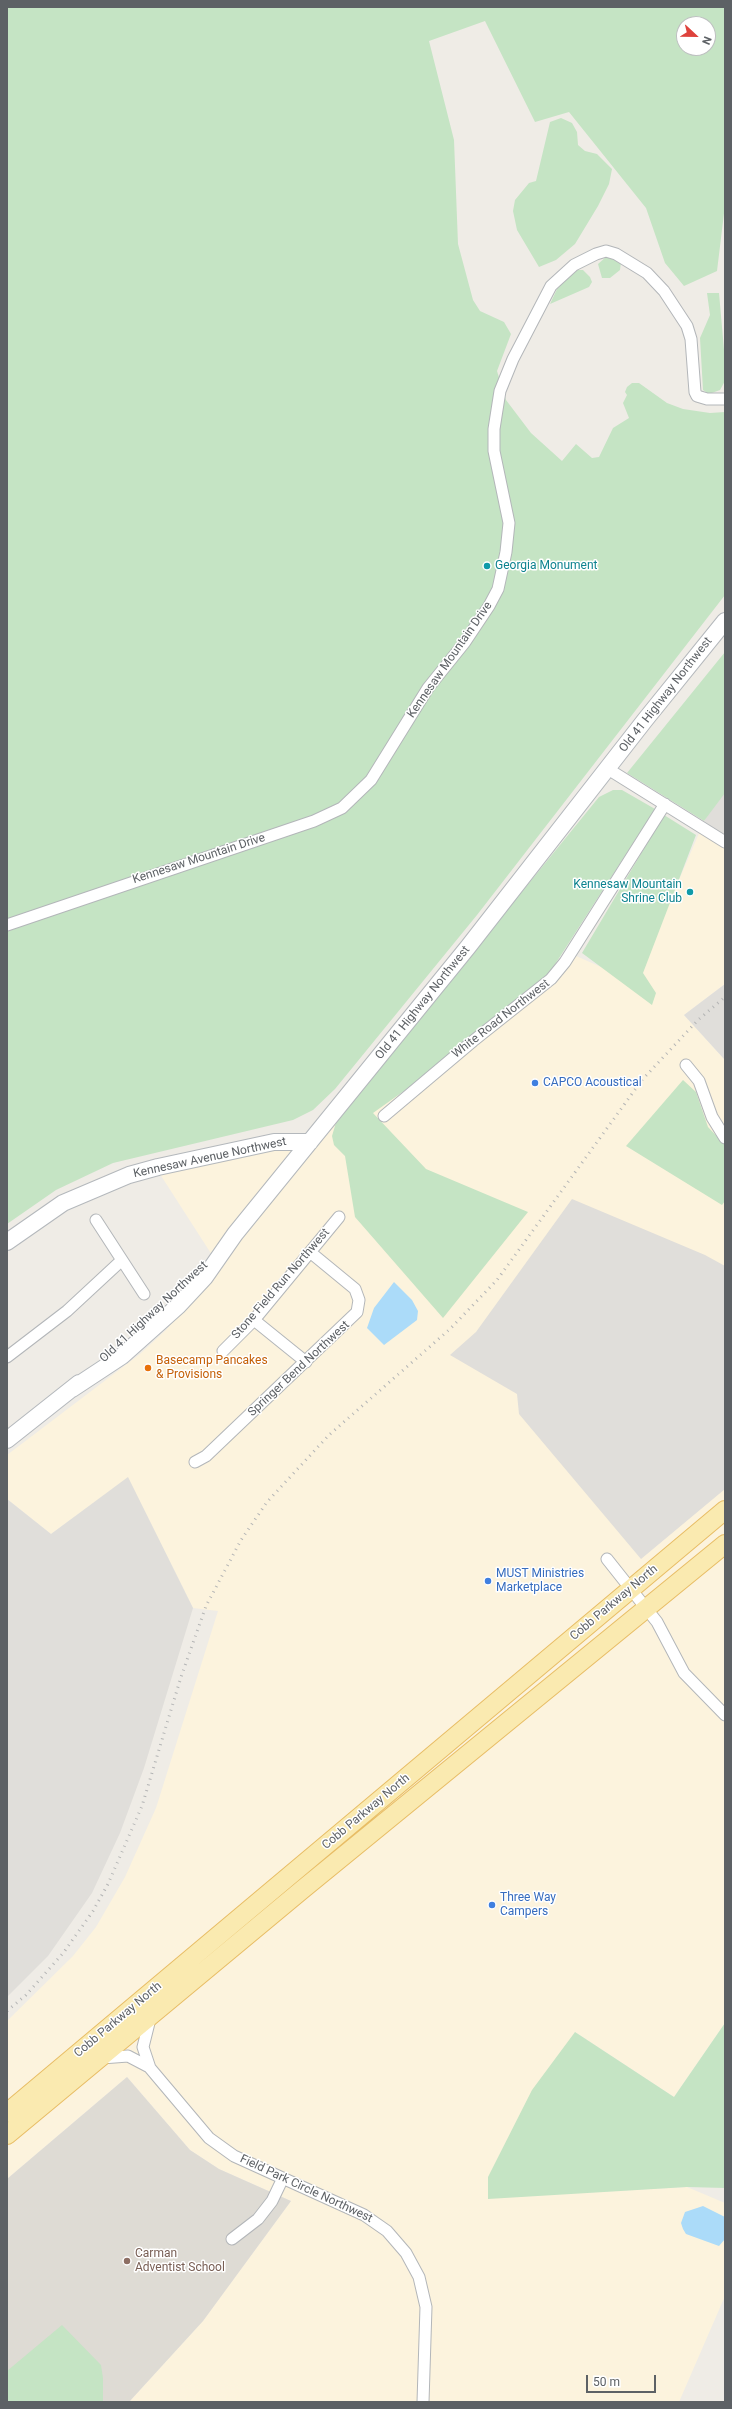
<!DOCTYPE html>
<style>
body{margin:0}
#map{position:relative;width:732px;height:2409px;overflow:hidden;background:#efece6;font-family:Roboto,sans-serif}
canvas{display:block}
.frame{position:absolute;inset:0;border:8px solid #5d6165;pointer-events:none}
.north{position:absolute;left:676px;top:16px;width:40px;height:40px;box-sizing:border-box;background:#fff;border:1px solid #bec0c1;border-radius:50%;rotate:112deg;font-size:11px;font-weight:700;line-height:16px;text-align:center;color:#5d6165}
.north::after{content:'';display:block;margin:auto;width:14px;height:18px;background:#de423c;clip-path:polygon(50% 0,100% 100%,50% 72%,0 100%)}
.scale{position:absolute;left:586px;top:2375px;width:70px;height:18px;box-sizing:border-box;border:2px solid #5d6165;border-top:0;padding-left:5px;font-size:12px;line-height:14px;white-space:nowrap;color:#5d6165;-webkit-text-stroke:3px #fff;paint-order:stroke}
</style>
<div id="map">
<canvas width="732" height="2409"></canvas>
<div class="frame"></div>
<div class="north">N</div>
<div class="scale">50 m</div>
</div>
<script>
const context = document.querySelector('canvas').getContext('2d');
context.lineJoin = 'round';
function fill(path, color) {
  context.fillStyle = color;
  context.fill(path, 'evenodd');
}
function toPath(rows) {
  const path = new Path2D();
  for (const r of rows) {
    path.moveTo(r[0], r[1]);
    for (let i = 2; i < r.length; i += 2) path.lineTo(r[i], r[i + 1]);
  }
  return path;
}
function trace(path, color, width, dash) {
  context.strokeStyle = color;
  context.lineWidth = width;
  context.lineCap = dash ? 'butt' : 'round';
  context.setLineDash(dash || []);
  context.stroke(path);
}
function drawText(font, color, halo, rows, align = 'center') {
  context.font = font + ' Roboto,sans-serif';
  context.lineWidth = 3;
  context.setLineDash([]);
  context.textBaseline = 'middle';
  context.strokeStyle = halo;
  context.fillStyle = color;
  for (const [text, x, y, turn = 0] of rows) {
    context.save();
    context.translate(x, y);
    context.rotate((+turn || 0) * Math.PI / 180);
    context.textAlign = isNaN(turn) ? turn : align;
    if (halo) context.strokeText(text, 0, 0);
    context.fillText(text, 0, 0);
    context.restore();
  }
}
const commercial = toPath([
 [700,831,725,848,725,984,684,1015,725,1060,725,2023,674,2097,575,2032,488,2198,687,2187,725,2203,725,2296,679,2402,129,2402,203,2321,291,2201,219,2169,190,2150,127,2077,7,2179,7,2021,73,1956,96,1927,125,1877,156,1808,218,1611,193,1608,128,1478,51,1534,7,1499,7,1455,140,1354,166,1330,221,1269,158,1171,306,1136,423,1084,567,952,635,982]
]);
const industrial = toPath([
 [725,782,725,848,700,831,717,792],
 [725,984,725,1060,684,1015],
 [572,1199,705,1255,725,1266,725,1489,641,1559,519,1414,517,1394,450,1355,476,1332],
 [128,1477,193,1608,144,1768,120,1833,92,1893,48,1956,7,1997,7,1499,51,1534]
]);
const education = toPath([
 [127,2077,190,2150,219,2169,291,2201,203,2321,129,2402,7,2402,7,2179]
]);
const green = toPath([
 [7,7,725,7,725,205,717,271,684,286,665,263,646,208,569,112,535,122,485,21,429,41,454,140,458,244,473,300,480,311,504,322,511,334,497,371,506,400,531,433,562,461,576,444,592,458,599,457,613,428,629,418,623,403,627,395,625,392,627,387,632,383,639,383,667,403,683,409,710,413,725,412,725,595,477,915,335,1089,313,1110,293,1120,113,1163,56,1190,7,1224],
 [684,24,708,24,708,48,684,48],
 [561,118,572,123,577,132,578,145,585,151,597,154,612,169,609,184,598,206,575,244,556,260,539,267,517,230,513,211,515,200,529,183,536,181,550,122],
 [606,257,621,262,620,270,610,278,602,278,598,264],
 [576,270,583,270,590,277,592,282,589,287,550,304,557,289],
 [707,293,719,293,725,361,725,381,720,390,709,394,703,390,700,338,710,315],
 [725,652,725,793,704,821,627,773],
 [613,790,622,790,655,809,552,969,541,981,418,1081,373,1113,426,1169,528,1212,443,1318,355,1217,345,1156,334,1145,332,1136,337,1119,599,797],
 [664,815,696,835,643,973,656,993,652,1005,582,953],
 [683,1080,696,1092,708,1127,725,1145,725,1201,722,1205,626,1146],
 [725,2023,725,2188,687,2187,488,2199,488,2177,532,2090,575,2032,674,2097],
 [62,2325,101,2365,103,2378,103,2402,7,2402,7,2371]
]);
const water = toPath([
 [394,1282,412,1300,418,1311,417,1320,384,1345,367,1328,374,1308],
 [703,2206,725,2217,725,2239,719,2246,686,2234,683,2229,681,2223,685,2212]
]);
const street = toPath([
 [608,769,725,842],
 [7,925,314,821,342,808,371,780,428,688,465,642,489,606,498,589,506,552,509,523,494,451,494,429,500,391,513,359,551,286,574,265,596,254,606,251,616,254,647,273,664,291,687,326,691,339,695,392,697,396,707,399,725,399],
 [686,1065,699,1081,712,1117,725,1138],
 [384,1116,473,1041,551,979,565,962,665,804],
 [96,1220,144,1294],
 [254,1320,306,1362],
 [223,1351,254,1320,339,1217],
 [7,1357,67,1311,122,1260],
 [195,1462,206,1456,357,1312,359,1300,355,1289,310,1252],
 [607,1559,657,1622,684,1673,725,1715],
 [150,2019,143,2047,150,2068,209,2138,234,2156,364,2215,387,2231,406,2253,419,2277,426,2307,423,2402],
 [102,2058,128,2056,149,2067],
 [232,2239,258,2219,272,2201,283,2178]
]);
const secondary = toPath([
 [7,1242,63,1203,129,1175,158,1167,274,1142,310,1142],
 [72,1389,122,1356,178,1306,205,1277,235,1234,468,947,645,720,725,621],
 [7,1440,79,1383]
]);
const primary = toPath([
 [7,2113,725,1510],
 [7,2135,303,1889,725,1544]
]);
const rail = toPath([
 [7,2011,26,1995,64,1952,93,1911,108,1884,142,1806,181,1677,206,1606,241,1540,267,1502,329,1435,450,1329,497,1280,642,1080,698,1020,725,997]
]);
const markers = [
 [487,566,4,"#0f9aa8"],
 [690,892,4,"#0f9aa8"],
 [535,1083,4,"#3f7fe0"],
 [148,1368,4,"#e8710a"],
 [488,1581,4,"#3f7fe0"],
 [492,1905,4,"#3f7fe0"],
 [127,2261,4,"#8d6e63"]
];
const cultureNames = [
 ["Georgia Monument",495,566],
 ["Kennesaw Mountain",682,885,"right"],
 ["Shrine Club",682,899,"right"]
];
const streetNames = [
 ["Kennesaw Mountain Drive",450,660,-55],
 ["Old 41 Highway Northwest",666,695,-52],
 ["Kennesaw Mountain Drive",199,859,-18],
 ["Old 41 Highway Northwest",423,1003,-51],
 ["White Road Northwest",501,1019,-38],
 ["Kennesaw Avenue Northwest",210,1158,-12],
 ["Stone Field Run Northwest",281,1284,-49],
 ["Old 41 Highway Northwest",154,1312,-43],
 ["Springer Bend Northwest",299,1369,-43],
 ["Cobb Parkway North",614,1603,-40],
 ["Cobb Parkway North",366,1812,-40],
 ["Cobb Parkway North",118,2020,-40],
 ["Field Park Circle Northwest",306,2189,25]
];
const shopNames = [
 ["CAPCO Acoustical",543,1083],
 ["MUST Ministries",496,1574],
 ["Marketplace",496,1588],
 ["Three Way",500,1898],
 ["Campers",500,1912]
];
const foodNames = [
 ["Basecamp Pancakes",156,1361],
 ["& Provisions",156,1375]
];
const educationNames = [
 ["Carman",135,2254],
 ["Adventist School",135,2268]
];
fill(commercial, '#fcf3dd');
fill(industrial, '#e0deda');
fill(education, '#dedbd4');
fill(green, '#c5e4c4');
fill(water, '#abdbf9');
trace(street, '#b3b6b9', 13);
trace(secondary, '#b4b8bc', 18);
trace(primary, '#e8bd65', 20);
trace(street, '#fff', 11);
trace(secondary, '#fff', 16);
trace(primary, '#faeab0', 18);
trace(rail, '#b4b5b5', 3, [1, 5]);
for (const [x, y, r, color] of markers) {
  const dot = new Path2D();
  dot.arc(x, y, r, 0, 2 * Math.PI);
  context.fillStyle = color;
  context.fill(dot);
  trace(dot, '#fff', 1.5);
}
drawText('12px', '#0d838f', '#fff', cultureNames, 'left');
drawText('12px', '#5d6165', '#fff', streetNames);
drawText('12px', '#366cbe', '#fff', shopNames, 'left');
drawText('12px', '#c56008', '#fff', foodNames, 'left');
drawText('12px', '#785e54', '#fff', educationNames, 'left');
</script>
